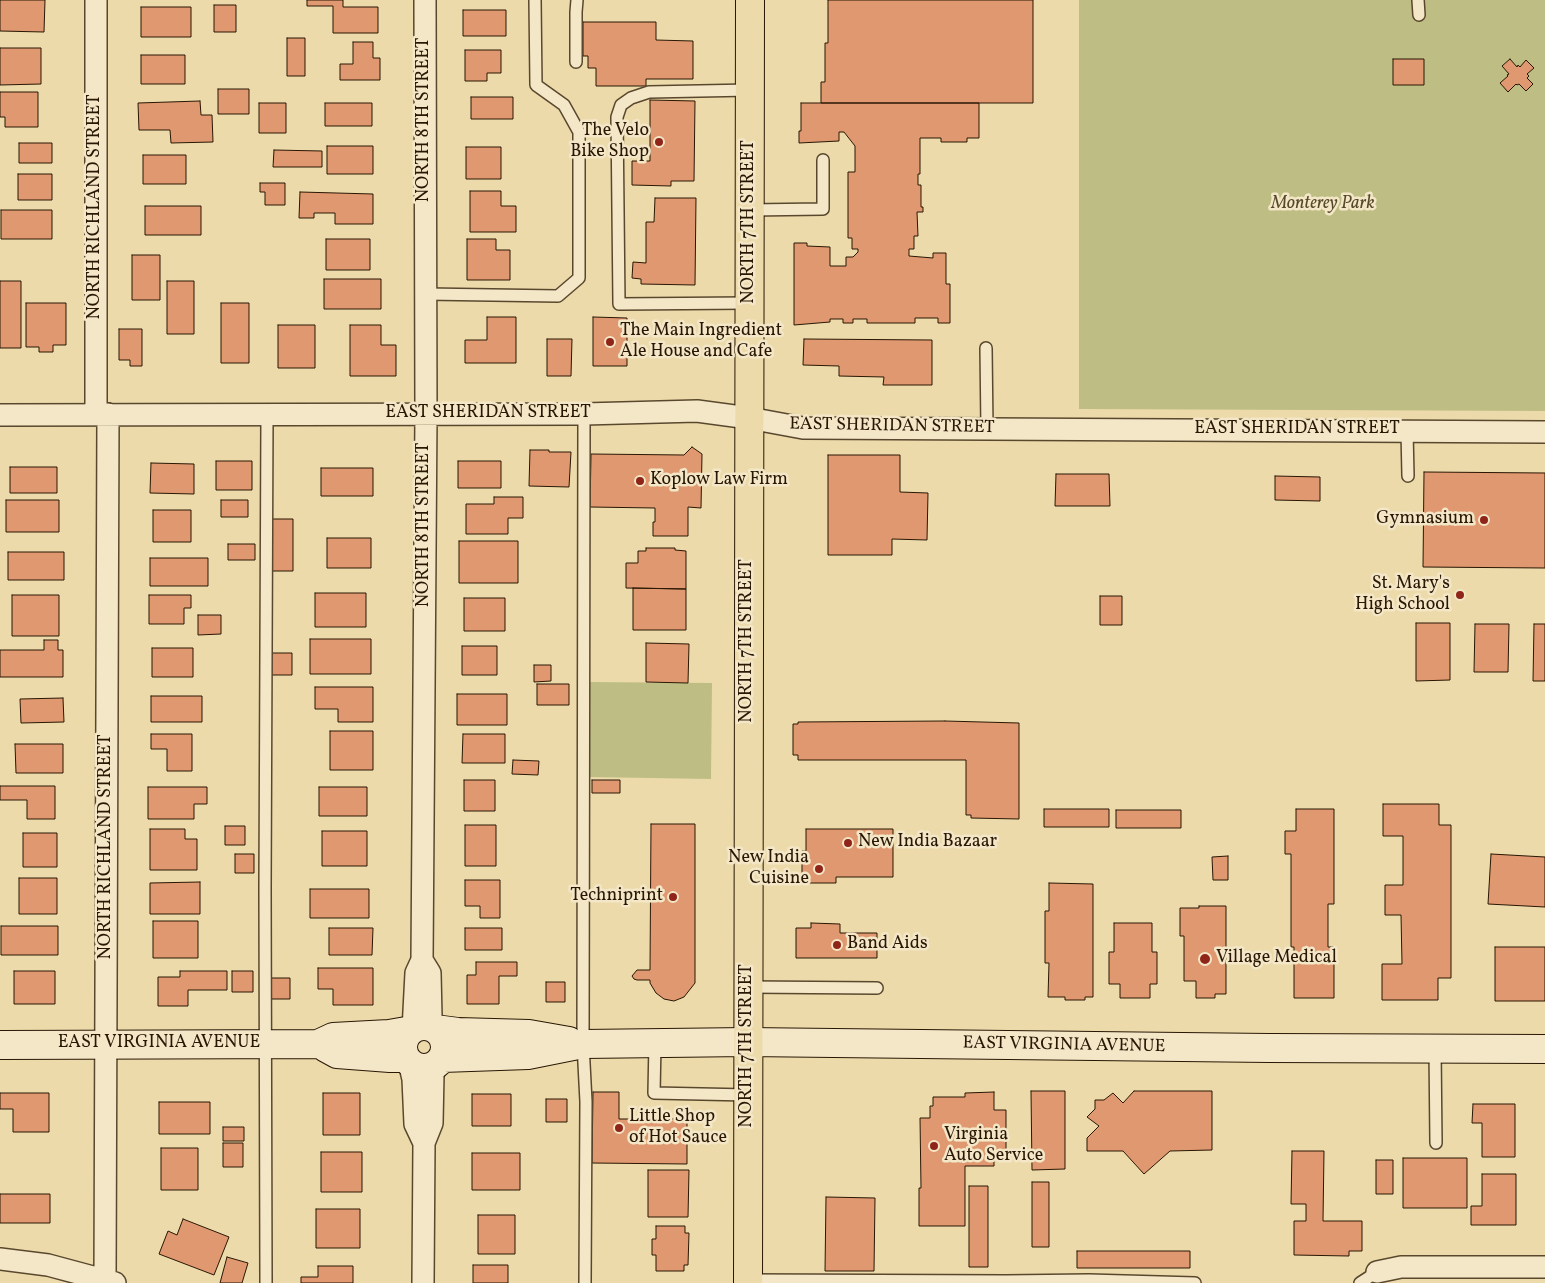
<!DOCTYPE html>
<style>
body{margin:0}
canvas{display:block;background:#ecdaaa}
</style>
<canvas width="1545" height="1283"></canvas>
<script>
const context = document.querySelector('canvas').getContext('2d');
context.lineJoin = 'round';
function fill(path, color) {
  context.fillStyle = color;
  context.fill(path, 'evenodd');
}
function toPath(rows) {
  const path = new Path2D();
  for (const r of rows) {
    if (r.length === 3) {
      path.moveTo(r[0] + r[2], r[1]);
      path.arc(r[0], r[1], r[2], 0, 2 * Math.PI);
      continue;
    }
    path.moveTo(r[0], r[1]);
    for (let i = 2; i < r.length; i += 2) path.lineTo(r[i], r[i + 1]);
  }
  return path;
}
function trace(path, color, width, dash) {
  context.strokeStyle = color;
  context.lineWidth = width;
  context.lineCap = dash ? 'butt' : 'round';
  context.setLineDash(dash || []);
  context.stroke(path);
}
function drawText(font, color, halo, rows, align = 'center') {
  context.font = font + ' Vollkorn,serif';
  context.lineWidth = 5;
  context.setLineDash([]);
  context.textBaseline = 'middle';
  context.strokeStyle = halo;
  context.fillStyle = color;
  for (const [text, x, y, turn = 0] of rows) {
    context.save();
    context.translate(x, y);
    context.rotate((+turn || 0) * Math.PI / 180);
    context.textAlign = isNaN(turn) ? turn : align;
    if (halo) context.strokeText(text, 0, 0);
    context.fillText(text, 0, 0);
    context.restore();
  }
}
const green = toPath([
 [1079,0,1545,0,1545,411,1079,409],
 [588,682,712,683,711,779,589,777]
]);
const building = toPath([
 [0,0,45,0,44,32,0,31,0,0],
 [307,0,343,0,343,7,378,7,378,33,333,33,333,6,307,6,307,0],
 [828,0,1033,0,1033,103,821,103,821,82,825,82,825,43,828,43,828,0],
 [214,5,236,5,236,32,214,32,214,5],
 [141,7,191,7,191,37,141,37,141,7],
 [463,10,506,10,506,36,463,36,463,10],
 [583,22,656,22,656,40,693,41,693,79,646,79,646,86,596,86,596,68,588,68,588,56,583,56,583,22],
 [287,38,305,38,305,76,287,76,287,38],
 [353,42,373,42,373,58,380,58,380,80,340,80,340,64,353,64,353,42],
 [0,48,41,48,41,84,0,85,0,48],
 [465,50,501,50,501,73,487,73,487,81,465,81,465,50],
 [141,55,185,55,185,84,141,84,141,55],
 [1393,59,1424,59,1424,85,1393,85,1393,59],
 [1510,59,1517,67,1518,65,1520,67,1526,60,1534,68,1527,74,1529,76,1527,78,1533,84,1526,91,1519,84,1517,85,1516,84,1508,92,1500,83,1508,76,1507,75,1509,74,1502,66,1510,59],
 [218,89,249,89,249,114,218,114,218,89],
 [0,92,38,92,38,127,5,127,5,117,0,117,0,92],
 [471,97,513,97,513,119,471,119,471,97],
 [650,100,695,101,694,181,671,181,671,186,632,185,632,161,650,161,650,100],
 [200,101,201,115,212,115,213,142,171,143,170,130,139,130,138,103,200,101],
 [259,103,286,103,286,133,259,133,259,103],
 [325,103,372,103,372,126,325,126,325,103],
 [801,103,979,103,979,138,967,138,967,142,941,142,941,138,920,138,920,174,918,174,918,185,921,185,921,207,923,207,923,212,917,212,918,236,914,236,914,249,909,249,909,256,933,258,933,253,946,253,946,284,950,284,950,323,938,323,938,318,915,318,915,323,867,323,867,319,853,319,853,323,843,323,843,319,830,319,830,322,794,325,794,243,807,243,807,246,830,247,830,266,846,266,846,257,853,257,858,252,858,249,852,249,852,238,848,238,848,172,855,172,855,146,844,132,839,132,839,141,799,143,799,131,801,131,801,103],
 [19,143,52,143,52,163,19,163,19,143],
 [327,146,373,146,373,174,327,174,327,146],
 [466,147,501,147,501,179,466,179,466,147],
 [274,150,322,151,322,167,273,167,274,150],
 [143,155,186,155,186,184,143,184,143,155],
 [18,174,52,174,52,200,18,200,18,174],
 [260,183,285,183,285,205,265,205,265,192,260,192,260,183],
 [470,191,501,191,501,206,516,206,516,232,470,232,470,191],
 [300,192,373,194,373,224,335,224,335,213,314,213,314,218,299,218,300,192],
 [655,198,696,198,695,285,641,284,641,279,632,278,633,262,646,263,646,222,654,222,655,198],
 [145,206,201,206,201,235,145,235,145,206],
 [1,210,52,210,52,239,1,239,1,210],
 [326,239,370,239,370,270,326,270,326,239],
 [467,239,496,239,496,250,510,250,510,280,467,280,467,239],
 [132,255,160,255,160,300,132,300,132,255],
 [324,279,381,279,381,309,324,309,324,279],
 [0,281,21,281,21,348,0,348,0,281],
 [167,281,194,281,194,334,167,334,167,281],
 [26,303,66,303,66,345,53,345,53,352,39,352,39,347,26,347,26,303],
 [221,303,249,303,249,363,221,363,221,303],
 [487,317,516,317,516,363,465,363,465,340,487,340,487,317],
 [593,317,627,318,627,366,593,366,593,317],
 [278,325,315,325,315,368,278,368,278,325],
 [350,325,381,325,381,345,396,345,396,376,350,376,350,325],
 [119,329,142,329,142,366,130,366,130,360,119,360,119,329],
 [547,339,572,339,571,376,547,376,547,339],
 [804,339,932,340,932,385,883,385,884,377,839,376,839,366,803,365,804,339],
 [692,447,702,454,701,508,688,507,688,536,653,536,653,522,655,522,655,508,590,507,591,454,684,455,692,447],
 [530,450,549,450,549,452,571,452,569,487,529,486,530,450],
 [828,455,900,455,900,492,928,493,927,540,892,539,892,555,828,555,828,455],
 [216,461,252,461,252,490,216,490,216,461],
 [458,461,501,461,501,488,458,488,458,461],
 [151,463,194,464,194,494,150,493,151,463],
 [10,467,57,467,57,493,10,493,10,467],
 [321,468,373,468,373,496,321,496,321,468],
 [1424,472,1545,473,1545,568,1423,567,1424,472],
 [1056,474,1109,474,1110,506,1055,506,1056,474],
 [1275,476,1320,477,1320,501,1275,500,1275,476],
 [494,497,523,497,523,518,508,518,508,534,466,534,466,504,494,504,494,497],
 [6,500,59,500,59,532,6,532,6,500],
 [221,500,248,500,248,517,221,517,221,500],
 [153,510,191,510,191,542,153,542,153,510],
 [269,519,293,519,293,571,269,571,269,519],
 [327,538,371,538,371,568,327,568,327,538],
 [459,541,518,541,518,583,459,583,459,541],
 [228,544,255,544,255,560,228,560,228,544],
 [646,548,675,548,675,550,686,551,686,589,626,588,626,563,638,563,638,551,646,551,646,548],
 [8,552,64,552,64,580,8,580,8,552],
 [150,558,208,558,208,586,150,586,150,558],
 [633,588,686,589,686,630,633,630,633,588],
 [315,593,366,593,366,627,315,627,315,593],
 [12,595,59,595,59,636,12,636,12,595],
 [149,595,191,595,191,608,184,608,184,624,149,624,149,595],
 [1100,596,1122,596,1122,625,1100,625,1100,596],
 [464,598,505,598,505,631,464,631,464,598],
 [198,615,221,615,221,634,198,635,198,615],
 [1416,623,1450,623,1450,680,1416,681,1416,623],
 [1475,624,1509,624,1508,672,1474,672,1475,624],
 [1534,624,1545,624,1545,681,1533,681,1534,624],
 [310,639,371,639,371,674,310,674,310,639],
 [44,640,58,640,58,650,63,650,63,677,0,677,0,650,44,650,44,640],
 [646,643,689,644,688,683,646,682,646,643],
 [462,646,497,646,497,675,462,675,462,646],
 [152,648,193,648,193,677,152,677,152,648],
 [270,653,292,653,292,675,270,675,270,653],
 [534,665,551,665,551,681,534,682,534,665],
 [537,684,569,684,569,705,537,705,537,684],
 [315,687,373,687,373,722,338,722,338,709,315,709,315,687],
 [457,694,507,694,507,725,457,725,457,694],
 [151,696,202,696,202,722,151,722,151,696],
 [63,698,64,722,21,723,20,699,63,698],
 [945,721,1019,723,1019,819,971,818,971,815,966,815,966,760,798,760,798,755,793,755,793,724,798,724,798,722,945,721],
 [330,731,373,731,373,770,330,770,330,731],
 [151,734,192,734,192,771,167,771,167,749,151,749,151,734],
 [463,734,505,734,505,763,462,763,463,734],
 [15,744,63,744,63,773,16,773,15,744],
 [513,760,539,761,538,775,512,774,513,760],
 [464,780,495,780,495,811,464,811,464,780],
 [592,780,620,780,620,793,592,793,592,780],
 [0,786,55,786,55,819,27,819,27,800,0,800,0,786],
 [148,787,207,787,207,804,194,804,194,819,148,819,148,787],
 [319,787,367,787,367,816,319,816,319,787],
 [1383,804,1439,804,1439,825,1451,825,1451,978,1438,978,1438,1000,1382,1000,1382,964,1402,964,1401,915,1385,915,1385,885,1403,885,1403,836,1383,836,1383,804],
 [1044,809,1109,809,1109,827,1044,827,1044,809],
 [1296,809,1334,809,1334,904,1328,904,1328,947,1334,947,1334,998,1294,998,1294,947,1291,947,1291,854,1285,854,1285,831,1296,831,1296,809],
 [1116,810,1181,810,1181,828,1116,828,1116,810],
 [651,824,695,824,695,983,684,997,674,1001,664,999,656,993,650,983,650,980,637,980,634,979,632,976,637,970,650,970,651,824],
 [465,825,496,825,496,866,465,866,465,825],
 [225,826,245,826,245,845,225,845,225,826],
 [150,829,185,829,185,839,197,839,197,870,150,870,150,829],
 [806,829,893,829,893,877,836,877,836,883,802,883,802,851,806,851,806,829],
 [322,831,367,831,367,866,322,866,322,831],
 [23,833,57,833,57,867,23,867,23,833],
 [235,854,254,854,254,873,235,873,235,854],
 [1491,854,1545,857,1545,907,1488,904,1491,854],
 [1228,856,1228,880,1213,880,1212,857,1228,856],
 [19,878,57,878,57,914,19,914,19,878],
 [465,880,500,880,500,918,480,918,480,906,465,906,465,880],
 [200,882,200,914,150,914,150,883,200,882],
 [1049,883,1093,884,1093,997,1085,997,1085,1000,1065,1000,1065,997,1048,997,1049,963,1045,963,1045,911,1049,911,1049,883],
 [310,889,369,889,369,918,310,918,310,889],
 [1199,906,1226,906,1226,994,1215,994,1215,998,1196,998,1196,981,1184,981,1184,936,1180,936,1180,908,1199,908,1199,906],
 [153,921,198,921,198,958,153,958,153,921],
 [811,923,840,924,840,933,877,933,877,958,796,958,796,928,811,928,811,923],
 [1114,923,1152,923,1152,952,1157,952,1157,984,1150,984,1150,998,1120,998,1120,984,1109,984,1109,952,1114,952,1114,923],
 [1,926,58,926,58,955,1,955,1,926],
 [329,928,373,928,372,955,329,955,329,928],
 [465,928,502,928,502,950,465,950,465,928],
 [1495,947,1545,947,1545,1001,1495,1001,1495,947],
 [476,962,517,962,517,976,499,976,499,1004,467,1004,467,975,476,975,476,962],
 [318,968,373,968,373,1005,333,1005,333,989,318,989,318,968],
 [14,971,55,971,55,1004,14,1004,14,971],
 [180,971,227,971,227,990,188,990,188,1006,158,1006,158,977,180,977,180,971],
 [232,971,253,971,253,992,232,992,232,971],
 [268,978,290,978,290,999,268,999,268,978],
 [546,982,565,982,565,1002,546,1002,546,982],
 [1031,1091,1065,1091,1065,1169,1032,1170,1031,1091],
 [1134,1091,1212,1091,1212,1150,1170,1151,1144,1174,1123,1151,1087,1151,1087,1138,1099,1126,1087,1117,1095,1109,1095,1100,1104,1100,1113,1093,1123,1103,1134,1091],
 [593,1092,619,1092,619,1119,687,1119,687,1164,592,1163,593,1092],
 [994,1092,994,1110,1006,1110,1006,1151,994,1151,994,1166,965,1166,965,1226,919,1226,919,1188,921,1188,920,1118,930,1118,930,1106,933,1106,933,1097,965,1097,965,1093,994,1092],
 [0,1093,49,1093,49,1132,13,1132,13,1109,0,1109,0,1093],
 [323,1093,360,1093,360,1135,323,1135,323,1093],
 [472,1094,511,1094,511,1126,472,1126,472,1094],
 [546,1099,567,1099,567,1122,546,1122,546,1099],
 [159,1102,210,1102,210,1134,159,1134,159,1102],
 [1473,1104,1515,1104,1515,1157,1482,1157,1482,1123,1472,1123,1473,1104],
 [223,1127,244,1127,244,1141,223,1141,223,1127],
 [223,1143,243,1143,243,1167,223,1167,223,1143],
 [161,1148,198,1148,198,1190,161,1190,161,1148],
 [1292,1151,1324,1151,1323,1221,1362,1221,1362,1251,1349,1251,1349,1256,1294,1255,1294,1221,1306,1221,1306,1204,1291,1204,1292,1151],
 [321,1152,362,1152,362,1192,321,1192,321,1152],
 [472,1153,520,1153,520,1190,472,1190,472,1153],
 [1403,1158,1467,1158,1467,1208,1403,1208,1403,1158],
 [1376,1160,1393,1160,1393,1194,1376,1194,1376,1160],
 [648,1170,689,1170,688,1217,648,1217,648,1170],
 [1482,1174,1516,1174,1516,1225,1471,1225,1471,1206,1482,1206,1482,1174],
 [1032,1182,1049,1182,1049,1247,1032,1247,1032,1182],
 [969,1186,988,1186,988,1267,969,1267,969,1186],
 [0,1194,50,1194,50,1223,0,1223,0,1194],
 [826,1197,875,1198,874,1271,825,1271,826,1197],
 [316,1209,360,1209,360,1248,316,1248,316,1209],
 [478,1215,515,1215,515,1254,478,1254,478,1215],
 [183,1219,229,1237,214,1275,159,1254,168,1231,177,1235,183,1219],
 [656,1226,685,1226,685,1233,689,1233,688,1265,684,1265,684,1271,656,1271,656,1255,652,1255,652,1239,656,1239,656,1226],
 [1077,1251,1190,1251,1190,1268,1077,1268,1077,1251],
 [227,1257,248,1263,242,1283,220,1283,227,1257],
 [473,1265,508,1265,508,1283,473,1283,473,1265],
 [318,1266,353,1266,353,1283,301,1283,301,1277,318,1277,318,1266]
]);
const lane = toPath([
 [1418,0,1419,15],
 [576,62,576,12,577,0],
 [750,210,823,209,823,160],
 [426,294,558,296,579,278,579,132,564,105,536,85,535,0],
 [749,303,619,304,617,117,621,105,631,98,649,92,750,90],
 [986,348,987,429],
 [584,414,583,1044,586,1102,585,1283],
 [1407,431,1408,476],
 [748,987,877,988],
 [655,1043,654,1093,748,1095],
 [1435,1049,1436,1143],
 [748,1280,1006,1281,1089,1280,1195,1283],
 [266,1283,265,887,267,415],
 [1360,1283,1377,1272]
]);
const street = toPath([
 [96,414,96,0],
 [0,415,584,414,697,411,749,418,803,428,1545,432],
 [422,960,430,973,431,1017,434,1029],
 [413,1030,416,973,422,960,426,414,425,0],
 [409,1062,413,1079,415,1124,424,1143],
 [0,1259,48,1265,115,1283],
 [1377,1272,1401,1267,1545,1267],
 [105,1279,108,414],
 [423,1283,424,1143,432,1123,433,1074,438,1063]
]);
const secondary = toPath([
 [424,1047,21],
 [435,1029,458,1032,529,1034,569,1041],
 [0,1045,318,1044,333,1037,389,1034,412,1030],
 [326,1048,337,1054,390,1058,406,1058],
 [442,1058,528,1055,583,1044,747,1042,1269,1048,1545,1049]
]);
const primary = toPath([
 [748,1283,750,0]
]);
const markers = [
 [659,142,5,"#8f2418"],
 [610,342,5,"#8f2418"],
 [640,481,5,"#8f2418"],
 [1484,520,5,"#8f2418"],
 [1460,595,5,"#8f2418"],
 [848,843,5,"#8f2418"],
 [819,869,5,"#8f2418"],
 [673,897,5,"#8f2418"],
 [837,945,5,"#8f2418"],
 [1205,959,6,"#8f2418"],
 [619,1128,5,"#8f2418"],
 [934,1146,5,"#8f2418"]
];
const streetNames = [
 ["NORTH 8TH STREET",425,120,-90],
 ["NORTH RICHLAND STREET",96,207,-90],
 ["NORTH 7TH STREET",750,222,-90],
 ["EAST SHERIDAN STREET",488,414],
 ["EAST SHERIDAN STREET",892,427,1],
 ["EAST SHERIDAN STREET",1297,430],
 ["NORTH 8TH STREET",425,525,-90],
 ["NORTH 7TH STREET",748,641,-90],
 ["NORTH RICHLAND STREET",107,847,-90],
 ["EAST VIRGINIA AVENUE",159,1044],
 ["NORTH 7TH STREET",748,1046,-90],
 ["EAST VIRGINIA AVENUE",1064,1046,1]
];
const poiNames = [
 ["The Velo",649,132,"right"],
 ["Bike Shop",649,153,"right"],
 ["The Main Ingredient",620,332],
 ["Ale House and Cafe",620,353],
 ["Koplow Law Firm",650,481],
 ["Gymnasium",1474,520,"right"],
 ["St. Mary's",1450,585,"right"],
 ["High School",1450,606,"right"],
 ["New India Bazaar",858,843],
 ["New India",809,859,"right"],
 ["Cuisine",809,880,"right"],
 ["Techniprint",663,897,"right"],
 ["Band Aids",847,945],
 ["Village Medical",1216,959],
 ["Little Shop",629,1118],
 ["of Hot Sauce",629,1139],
 ["Virginia",944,1136],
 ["Auto Service",944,1157]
];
const parkNames = [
 ["Monterey Park",1323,205]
];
fill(green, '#bebe84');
fill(building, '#df986f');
trace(building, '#291704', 1);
trace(lane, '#5a482e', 14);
trace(street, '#5a482e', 24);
trace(secondary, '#291704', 30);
trace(primary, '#291704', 30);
trace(lane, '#f3e7c8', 11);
trace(street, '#f3e7c8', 21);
trace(secondary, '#f3e7c8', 28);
trace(primary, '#ecdaaa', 28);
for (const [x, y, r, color] of markers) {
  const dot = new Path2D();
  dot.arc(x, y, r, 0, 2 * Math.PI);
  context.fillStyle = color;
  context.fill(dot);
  trace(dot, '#f3e7c8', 2);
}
drawText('18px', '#291704', '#f3e7c8', streetNames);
drawText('18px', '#291704', '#f3e7c8', poiNames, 'left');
drawText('italic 18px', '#56492a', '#f3e7c8', parkNames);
</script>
